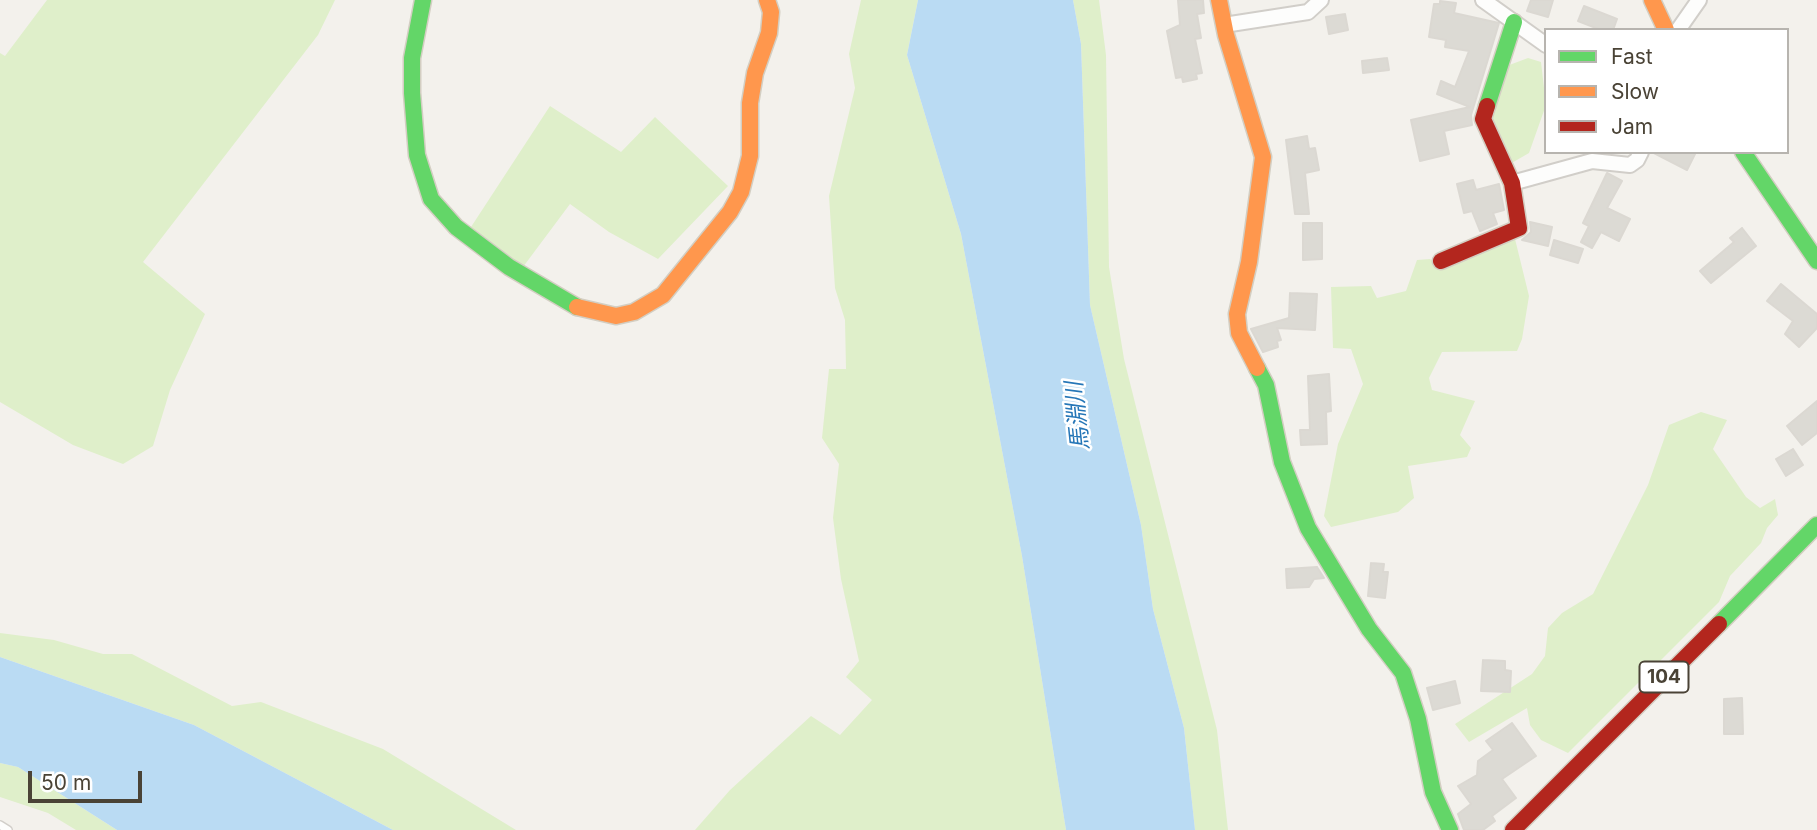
<!DOCTYPE html>
<meta charset="utf-8">
<style>
body{margin:0}
#map{position:relative;width:1817px;height:830px;overflow:hidden;background:#f3f1ec;font-family:Inter,sans-serif}
canvas{display:block}
.legend{position:absolute;left:1544px;top:28px;width:245px;height:126px;box-sizing:border-box;background:#fff;border:2px solid #b7b4af;margin:0;padding:9px 12px;list-style:none;font-size:21px;color:#4a4336}
.legend li{display:flex;align-items:center;gap:14px;height:35px}
.legend b{width:35px;border:2px solid #b7b4af}
.scale{position:absolute;left:28px;top:771px;width:114px;height:32px;box-sizing:border-box;border:4px solid #4a4336;border-top:0;padding-left:9px;font-size:21px;line-height:24px;white-space:nowrap;color:#4a4336;-webkit-text-stroke:5px #fff;paint-order:stroke}
</style>
<div id="map">
<canvas width="1817" height="830"></canvas>
<ul class="legend">
<li><b style="height:9px;background:#63d668"></b>Fast</li>
<li><b style="height:9px;background:#ff974d"></b>Slow</li>
<li><b style="height:9px;background:#b3261e"></b>Jam</li>
</ul>
<div class="scale">50 m</div>
</div>
<script>
const context = document.querySelector('canvas').getContext('2d');
context.lineJoin = 'round';
function fill(path, color) {
  context.fillStyle = color;
  context.fill(path, 'evenodd');
}
function toPath(rows) {
  const path = new Path2D();
  for (const r of rows) {
    path.moveTo(r[0], r[1]);
    for (let i = 2; i < r.length; i += 2) path.lineTo(r[i], r[i + 1]);
  }
  return path;
}
function trace(path, color, width, dash) {
  context.strokeStyle = color;
  context.lineWidth = width;
  context.lineCap = dash ? 'butt' : 'round';
  context.setLineDash(dash || []);
  context.stroke(path);
}
function drawText(font, color, halo, rows, align = 'center') {
  context.font = font + ' Inter,"Noto Sans JP",sans-serif';
  context.lineWidth = 5;
  context.setLineDash([]);
  context.textBaseline = 'middle';
  context.strokeStyle = halo;
  context.fillStyle = color;
  for (const [text, x, y, turn = 0] of rows) {
    context.save();
    context.translate(x, y);
    context.rotate((+turn || 0) * Math.PI / 180);
    context.textAlign = isNaN(turn) ? turn : align;
    if (halo) context.strokeText(text, 0, 0);
    context.fillText(text, 0, 0);
    context.restore();
  }
}
const green = toPath([
 [47,0,335,0,318,35,143,262,205,314,170,390,153,446,123,464,73,445,0,402,0,53,5,56],
 [861,0,918,0,907,55,961,234,1022,556,1066,830,695,830,730,790,811,716,840,735,872,700,846,677,859,661,841,579,833,518,839,464,822,438,829,369,846,369,845,320,835,288,829,196,855,88,849,54],
 [1073,0,1099,0,1106,55,1109,267,1124,359,1217,730,1228,830,1195,830,1184,728,1153,609,1141,525,1090,305,1081,44],
 [1528,58,1541,62,1546,105,1529,153,1510,164,1488,113,1504,67],
 [550,106,621,152,655,117,728,186,658,259,609,232,570,204,523,267,471,227],
 [1515,239,1529,296,1522,339,1517,351,1442,352,1429,378,1432,390,1475,401,1460,435,1471,448,1467,457,1408,466,1414,498,1398,512,1331,527,1324,516,1338,444,1363,384,1351,349,1333,348,1331,287,1371,286,1377,298,1406,291,1417,260,1430,259,1443,270],
 [1701,412,1727,420,1713,449,1746,497,1760,508,1775,499,1778,515,1767,528,1761,543,1730,576,1719,602,1568,753,1541,740,1530,725,1527,708,1469,742,1455,724,1532,674,1545,656,1548,628,1562,613,1593,594,1648,485,1669,425],
 [0,633,54,640,103,654,132,654,232,706,261,702,383,749,516,830,393,830,194,725,0,657],
 [0,763,18,767,117,830,76,830,48,813,0,797]
]);
const water = toPath([
 [918,0,1073,0,1081,44,1090,305,1141,525,1153,609,1184,728,1195,830,1066,830,1022,556,961,234,907,55],
 [0,657,194,725,393,830,117,830,18,767,0,763]
]);
const building = toPath([
 [1178,0,1203,0,1204,13,1197,14,1201,38,1195,39,1202,73,1196,74,1197,79,1183,82,1182,77,1176,78,1167,31,1180,25,1178,0],
 [1531,0,1553,0,1548,17,1527,11,1531,0],
 [1440,1,1456,3,1454,13,1499,23,1471,115,1472,125,1444,131,1449,154,1420,161,1411,120,1470,107,1437,94,1441,81,1455,87,1469,51,1445,47,1446,40,1429,37,1434,4,1440,4,1440,1],
 [1584,6,1617,19,1613,30,1601,30,1578,21,1584,6],
 [1345,14,1348,30,1329,34,1326,17,1345,14],
 [1387,58,1389,70,1363,73,1362,61,1387,58],
 [1307,136,1309,149,1315,148,1319,170,1305,173,1309,214,1295,214,1286,140,1307,136],
 [1652,152,1696,152,1687,170,1652,152],
 [1607,173,1622,181,1607,208,1630,219,1619,241,1601,232,1592,248,1581,242,1589,226,1583,223,1607,173],
 [1473,180,1476,190,1499,184,1504,210,1493,213,1497,224,1480,231,1472,211,1464,213,1457,184,1473,180],
 [1530,222,1552,227,1548,246,1522,240,1531,232,1530,222],
 [1303,223,1322,223,1322,259,1303,260,1303,223],
 [1742,228,1756,246,1711,283,1700,271,1734,242,1730,238,1742,228],
 [1554,240,1583,249,1578,263,1550,255,1554,240],
 [1781,284,1817,314,1817,328,1799,347,1785,334,1793,321,1767,301,1781,284],
 [1290,293,1317,294,1315,330,1277,328,1281,340,1277,341,1278,347,1263,352,1251,329,1289,318,1290,293],
 [1329,374,1331,411,1326,412,1327,444,1301,445,1300,430,1310,430,1308,376,1329,374],
 [1817,401,1817,433,1802,445,1787,426,1817,401],
 [1793,449,1803,465,1786,476,1776,459,1793,449],
 [1371,563,1384,564,1383,572,1388,572,1385,598,1368,596,1371,563],
 [1317,567,1324,578,1314,579,1309,587,1287,588,1286,569,1317,567],
 [1483,660,1505,661,1505,670,1511,671,1510,692,1481,691,1483,660],
 [1455,681,1460,703,1433,710,1427,688,1455,681],
 [1742,698,1743,734,1724,734,1724,699,1742,698],
 [1512,723,1536,756,1502,779,1516,798,1492,816,1495,821,1483,830,1464,830,1458,814,1471,804,1458,786,1477,775,1478,761,1493,750,1486,741,1512,723]
]);
const lane = toPath([
 [0,825,8,830]
]);
const street = toPath([
 [1483,0,1546,45],
 [1224,25,1308,12,1321,0],
 [1678,30,1699,0],
 [1512,183,1592,161,1630,165,1637,160,1641,152]
]);
const fast = toPath([
 [423,0,412,58,412,93,417,155,431,199,456,227,509,267,577,307],
 [1487,106,1514,22],
 [1743,152,1817,261],
 [1257,368,1266,385,1282,462,1308,528,1369,629,1403,673,1418,719,1433,792,1450,830],
 [1719,624,1817,525]
]);
const slow = toPath([
 [1219,0,1226,35,1263,157,1249,262,1237,314,1239,333,1257,368],
 [1652,0,1666,30],
 [577,307,616,316,634,312,663,295,730,212,741,192,750,156,750,103,755,73,769,33,771,12,767,0]
]);
const jam = toPath([
 [1441,261,1519,228,1512,183,1483,119,1487,106],
 [1513,830,1719,624]
]);
const shields = [
 [1664,677,49]
];
const shieldNames = [
 ["104",1664,677]
];
const waterNames = [
 ["馬淵川",1078,416,-96]
];
fill(green, '#dfefca');
fill(water, '#badbf3');
fill(building, '#dcdad4');
trace(building, '#dbd8d2', 2);
trace(lane, '#d1cec9', 10);
trace(street, '#d1cec9', 18);
trace(fast, '#d3cec2', 19);
trace(slow, '#d3cec2', 19);
trace(jam, '#d3cec2', 19);
trace(lane, '#fdfdfc', 7);
trace(street, '#fdfdfc', 14);
trace(fast, '#63d668', 16);
trace(slow, '#ff974d', 16);
trace(jam, '#b3261e', 16);
for (const [x, y, w] of shields) {
  const box = new Path2D();
  box.roundRect(x - w / 2, y - 15.5, w, 31, 5);
  context.fillStyle = '#fff';
  context.fill(box);
  trace(box, '#4a4336', 2);
}
drawText('bold 19px', '#4a4336', null, shieldNames);
drawText('italic 23px', '#2576b7', '#fff', waterNames);
</script>
